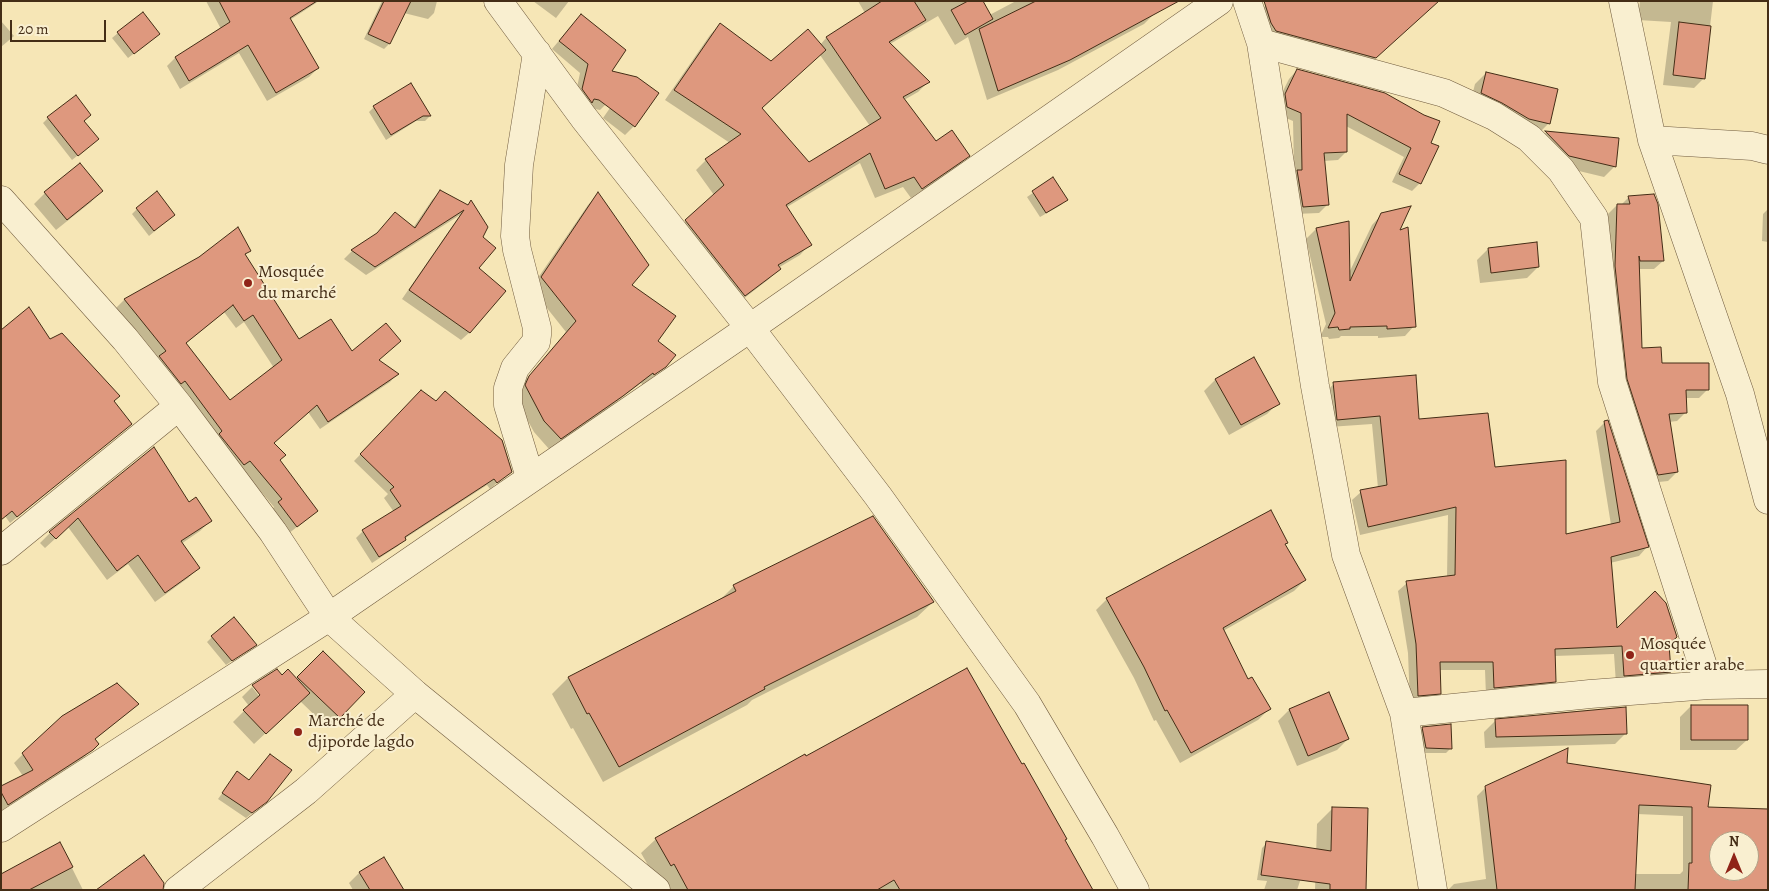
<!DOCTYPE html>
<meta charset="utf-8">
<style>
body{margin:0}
#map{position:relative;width:1769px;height:891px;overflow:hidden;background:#f6e6b6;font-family:Alegreya,serif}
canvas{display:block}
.frame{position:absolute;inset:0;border:2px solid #442d16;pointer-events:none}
.north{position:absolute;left:1709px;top:831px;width:50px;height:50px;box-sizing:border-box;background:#f9efd0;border:1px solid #b1a186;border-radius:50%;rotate:0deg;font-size:14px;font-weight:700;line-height:20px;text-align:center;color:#442d16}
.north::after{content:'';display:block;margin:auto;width:18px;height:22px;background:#8f2418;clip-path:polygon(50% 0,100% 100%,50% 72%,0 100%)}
.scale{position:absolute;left:10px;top:20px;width:96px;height:22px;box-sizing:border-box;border:2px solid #442d16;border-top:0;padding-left:6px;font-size:15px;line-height:18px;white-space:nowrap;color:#442d16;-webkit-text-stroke:4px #f9efd0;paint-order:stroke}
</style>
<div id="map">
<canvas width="1769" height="891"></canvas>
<div class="frame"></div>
<div class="north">N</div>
<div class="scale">20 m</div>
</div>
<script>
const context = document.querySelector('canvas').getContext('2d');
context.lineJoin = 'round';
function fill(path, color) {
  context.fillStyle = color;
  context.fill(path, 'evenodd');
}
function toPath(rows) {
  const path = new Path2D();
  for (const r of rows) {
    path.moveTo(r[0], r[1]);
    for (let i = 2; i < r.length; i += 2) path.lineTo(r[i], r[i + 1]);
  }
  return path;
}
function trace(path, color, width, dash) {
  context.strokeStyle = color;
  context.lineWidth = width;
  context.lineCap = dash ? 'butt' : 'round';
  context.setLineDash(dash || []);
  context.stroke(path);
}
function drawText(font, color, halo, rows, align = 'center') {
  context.font = font + ' Alegreya,serif';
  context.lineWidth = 4;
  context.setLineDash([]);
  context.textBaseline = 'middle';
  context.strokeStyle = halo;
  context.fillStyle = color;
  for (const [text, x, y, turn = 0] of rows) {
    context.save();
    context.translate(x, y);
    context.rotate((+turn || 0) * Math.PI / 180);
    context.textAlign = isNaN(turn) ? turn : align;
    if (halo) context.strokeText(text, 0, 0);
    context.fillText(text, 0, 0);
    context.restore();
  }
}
const shadow = toPath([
 [206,1,319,1,290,20,318,68,309,77,267,101,239,53,180,89,167,66,175,58,221,29],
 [382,1,437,1,434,13,428,19,404,13,389,44,384,49,364,39],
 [533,1,569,1,556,18],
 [858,1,982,1,982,19,1016,1,1147,1,1154,14,1144,24,1058,70,987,100,968,37,955,45,938,16,890,44,928,82,918,92,904,100,936,143,968,156,958,166,911,198,903,187,875,198,860,163,787,207,810,244,800,255,778,268,769,279,734,306,675,231,714,195,696,170,706,160,730,143,665,100,710,35,720,24,771,62,820,45,826,38,865,13],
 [820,55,870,126,809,163,760,108],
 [1640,1,1713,1,1704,78,1694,88,1663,85,1671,22,1638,20],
 [1265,6,1422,16,1368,65,1269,38,1258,13],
 [1,21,14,36,1,47],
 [573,24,610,72,608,102,600,110,586,107,575,97,580,73,552,49],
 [118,33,153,39,128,58,112,38],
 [1297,70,1430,143,1420,183,1412,191,1392,182,1404,157,1346,126,1346,152,1338,160,1324,161,1328,204,1319,213,1295,214,1293,121,1279,115,1277,103,1289,79],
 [1486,73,1556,90,1548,124,1537,135,1470,104,1475,84],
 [411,85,430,116,425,121,416,121,386,140,369,112,374,107],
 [626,85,657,94,634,126,625,135,603,118],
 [48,118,83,122,92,144,72,160,43,123],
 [1545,133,1617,139,1615,166,1604,177,1558,166,1535,143],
 [1053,179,1066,200,1061,205,1040,217,1027,197],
 [101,191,91,202,56,230,34,204,45,193],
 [440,192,467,206,471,202,481,237,470,332,461,340,402,299,460,215,366,275,344,259,352,251,375,237,413,228,432,200],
 [598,194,630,285,656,341,665,366,653,377,643,385,641,383,611,406,549,449,534,432,515,397,519,388,566,332,531,288,588,205],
 [1629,197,1663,261,1654,269,1638,269,1641,350,1661,364,1708,389,1699,398,1685,398,1686,412,1677,421,1669,422,1677,472,1668,481,1650,483,1619,388,1607,275,1608,214,1617,205,1621,205],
 [137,209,168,220,149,236,132,214],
 [1768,209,1768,242,1762,241,1763,214],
 [1382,214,1398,232,1414,326,1405,336,1378,338,1378,336,1341,336,1339,338,1329,339,1328,337,1320,337,1326,324,1306,239,1316,229,1348,275,1372,225],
 [1488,249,1538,267,1527,278,1480,283,1477,260],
 [249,251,245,255,299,341,352,353,400,341,378,360,397,374,390,382,320,429,308,412,273,443,278,461,317,511,288,534,271,511,274,507,241,468,158,359,116,308,124,300,200,258],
 [224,312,236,328,244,322,274,368,230,402,185,344],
 [50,341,113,402,124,430,10,523,5,516],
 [1253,359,1278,403,1267,414,1229,435,1204,391,1215,380],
 [1334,384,1418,420,1494,469,1565,536,1611,525,1596,431,1605,422,1647,547,1639,556,1610,563,1616,631,1668,644,1670,672,1661,680,1616,684,1614,654,1554,656,1555,681,1546,690,1486,696,1485,670,1439,670,1440,693,1431,702,1410,704,1408,653,1398,591,1407,583,1447,577,1448,515,1360,535,1352,500,1361,492,1378,488,1372,424,1329,427,1325,392],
 [421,392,511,471,490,489,487,485,404,539,398,546,372,563,356,538,363,531,394,512,384,498,388,494,354,461],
 [153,449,189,504,210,521,200,531,181,544,198,568,188,578,155,602,128,564,107,580,68,527,45,548,40,543,50,533],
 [1286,543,1284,545,1305,580,1294,591,1223,631,1247,681,1269,709,1258,720,1180,763,1156,720,1154,721,1134,678,1096,610,1107,599],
 [734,586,933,602,917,617,752,700,747,705,603,782,573,728,571,729,552,694,568,678,718,602],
 [212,637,255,645,226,665,207,642],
 [323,653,363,692,328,728,300,701,254,744,233,722,249,706,242,697,252,687,263,701,265,699,255,687,252,687,277,671,282,676,296,680],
 [1328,694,1348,739,1337,750,1297,766,1278,721,1289,710],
 [138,704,94,740,98,744,83,758,1,811,1,788,23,776,14,763,23,754],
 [1691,706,1747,740,1736,750,1680,750,1680,717],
 [1495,721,1626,733,1615,744,1485,748,1484,732],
 [1423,728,1451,748,1446,753,1421,753,1417,733],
 [1768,762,1768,802,1767,763],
 [1566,764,1706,808,1768,810,1768,890,1448,890,1454,884,1486,879,1477,796,1486,787],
 [1637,814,1683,816,1683,871,1680,874,1634,874],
 [1719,841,1749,841,1749,871,1719,871],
 [237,773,260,807,246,818,218,799],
 [1333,808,1365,890,1315,890,1317,824],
 [656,839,1064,841,1092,890,666,890,656,879,641,853],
 [1267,843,1311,849,1297,890,1264,890,1267,881,1257,880,1262,848],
 [60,844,83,890,1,890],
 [360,872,402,890,353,890,349,883]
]);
const building = toPath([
 [219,1,317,1,290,18,319,68,276,93,248,45,189,81,175,57,230,22,219,1],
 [384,1,411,1,390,44,368,34,384,1],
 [882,1,914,1,926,20,889,42,930,82,903,97,936,141,952,130,970,156,922,189,914,177,885,189,870,153,786,205,812,245,778,265,781,269,745,296,685,220,724,185,705,159,741,134,674,90,720,23,771,61,808,29,826,50,762,108,809,162,881,118,826,37,882,1],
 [968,1,983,1,993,19,965,35,951,10,968,1],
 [1036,1,1179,1,1070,60,998,91,979,29,1036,1],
 [1264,1,1439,1,1376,58,1276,31,1271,23,1264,1],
 [143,12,160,34,134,54,117,32,143,12],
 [581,14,626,50,612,71,637,77,659,93,635,127,599,100,594,99,592,103,582,89,588,64,559,41,581,14],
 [1679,22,1711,26,1705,79,1673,75,1679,22],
 [1297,69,1385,93,1424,115,1440,121,1431,143,1439,146,1421,184,1399,174,1411,148,1347,114,1347,152,1324,153,1329,205,1303,207,1297,170,1302,170,1301,113,1287,107,1285,94,1297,69],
 [1486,72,1558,89,1550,124,1529,119,1502,103,1481,93,1486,72],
 [411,83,431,116,423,116,391,135,373,106,411,83],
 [76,95,91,115,84,121,99,139,78,156,47,117,76,95],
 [1545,131,1619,138,1616,167,1569,156,1545,131],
 [80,163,103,191,67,220,44,192,80,163],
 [1053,177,1068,200,1046,213,1032,191,1053,177],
 [440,190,468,205,471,200,488,227,483,237,496,248,479,268,506,291,470,333,409,290,464,210,375,267,351,250,377,233,395,212,415,228,440,190],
 [157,191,175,215,154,231,136,208,157,191],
 [598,192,649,265,632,285,676,316,658,341,676,355,666,367,654,375,653,373,623,396,561,439,544,421,525,385,529,376,576,321,541,277,598,192],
 [1654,194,1658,204,1664,261,1640,261,1639,256,1642,348,1661,347,1662,363,1709,363,1709,390,1686,390,1687,413,1669,414,1678,472,1658,475,1627,379,1615,266,1617,204,1630,204,1628,196,1654,194],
 [1411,206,1400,230,1408,227,1416,327,1387,329,1387,326,1350,327,1350,329,1339,330,1338,327,1328,328,1335,313,1316,228,1349,221,1350,281,1381,213,1411,206],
 [238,227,251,251,245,254,299,339,331,319,352,351,386,323,401,341,379,360,399,374,328,422,317,405,274,443,286,455,280,460,318,511,297,527,278,502,282,499,250,461,244,465,219,434,222,431,185,381,181,384,159,356,166,351,124,299,199,257,238,227],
 [233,305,244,321,253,315,282,360,230,400,186,343,233,305],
 [1537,242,1539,267,1491,273,1488,248,1537,242],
 [29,307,50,339,62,333,120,396,114,401,132,424,17,517,12,511,1,520,1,330,29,307],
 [1254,357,1280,404,1241,425,1215,379,1254,357],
 [1416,375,1419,419,1488,413,1495,467,1566,460,1566,534,1620,522,1604,421,1608,420,1649,547,1611,557,1617,628,1655,591,1666,603,1677,637,1669,644,1671,672,1624,676,1622,646,1555,649,1556,682,1494,688,1493,662,1440,662,1441,694,1418,696,1416,644,1406,581,1455,575,1456,507,1368,527,1360,490,1387,485,1380,416,1337,420,1333,382,1416,375],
 [421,390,436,401,445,391,502,440,512,472,497,483,494,479,405,537,406,540,379,557,362,530,401,506,390,490,394,487,360,454,421,390],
 [154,447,189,502,196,497,212,521,181,541,200,568,165,593,138,555,117,571,78,518,56,539,49,532,154,447],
 [1271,510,1288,543,1285,544,1306,580,1223,628,1248,679,1252,677,1271,709,1191,753,1167,710,1165,711,1144,667,1106,598,1271,510],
 [873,516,934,602,764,687,765,689,619,767,589,713,587,714,568,677,736,591,733,585,873,516],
 [234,617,257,645,232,661,211,636,234,617],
 [323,651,365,692,340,718,297,677,323,651],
 [967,668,1022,764,1024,763,1067,839,1065,840,1093,890,900,890,894,880,877,890,688,890,674,864,671,866,655,838,805,754,806,756,967,668],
 [277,669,282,675,288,669,310,693,266,734,243,710,260,695,252,685,277,669],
 [117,683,139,704,95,739,99,744,93,750,8,805,1,792,1,786,33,770,22,753,62,716,117,683],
 [1329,692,1349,739,1308,756,1289,709,1329,692],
 [1691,705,1748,705,1748,740,1691,740,1691,705],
 [1626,707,1627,734,1496,737,1495,719,1626,707],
 [1451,724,1452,749,1426,748,1422,727,1451,724],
 [1568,748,1567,763,1711,785,1708,807,1768,809,1768,890,1688,890,1689,863,1692,863,1692,807,1639,805,1635,890,1497,890,1485,786,1568,748],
 [1719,841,1749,841,1749,871,1719,871,1719,841],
 [270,754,292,770,267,802,252,813,222,793,237,771,249,780,270,754],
 [1332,807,1368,808,1366,890,1330,890,1330,884,1261,875,1266,841,1331,851,1332,807],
 [60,842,73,867,29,890,1,890,1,874,60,842],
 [144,855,164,883,163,890,96,890,144,855],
 [384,857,404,890,370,890,359,872,384,857]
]);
const minor = toPath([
 [498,1,584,118,750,328,878,496,1027,704,1105,836,1135,890],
 [1247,1,1261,43,1315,386,1346,555,1404,713,1433,890],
 [1623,1,1652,140,1740,394,1768,500],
 [1261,43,1444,93,1494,116,1529,138,1561,170,1594,218,1612,382,1709,685],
 [1652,140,1752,146,1768,150],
 [1,200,125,339,179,406,273,532,329,617,415,694,656,890],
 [530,477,508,405,508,388,515,368,536,342,537,335,537,328,517,250,515,236,519,165,537,53],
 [1,551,179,406],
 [1404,713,1590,694,1709,685,1768,684],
 [1,828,329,617,750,328,1219,1],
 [178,890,306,791,415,694]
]);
const markers = [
 [248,283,5,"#8f2418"],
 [1630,655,5,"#8f2418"],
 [298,732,5,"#8f2418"]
];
const poiNames = [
 ["Mosquée",258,273],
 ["du marché",258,294],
 ["Mosquée",1640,645],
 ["quartier arabe",1640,666],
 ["Marché de",308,722],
 ["djiporde lagdo",308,743]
];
fill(shadow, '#0003');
fill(building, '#de987e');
trace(building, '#442d16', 1);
trace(minor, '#705b3e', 29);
trace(minor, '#f9efd0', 28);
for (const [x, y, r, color] of markers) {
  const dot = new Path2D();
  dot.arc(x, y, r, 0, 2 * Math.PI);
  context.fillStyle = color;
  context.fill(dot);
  trace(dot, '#f9efd0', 2);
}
drawText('18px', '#442d16', '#f9efd0', poiNames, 'left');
</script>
